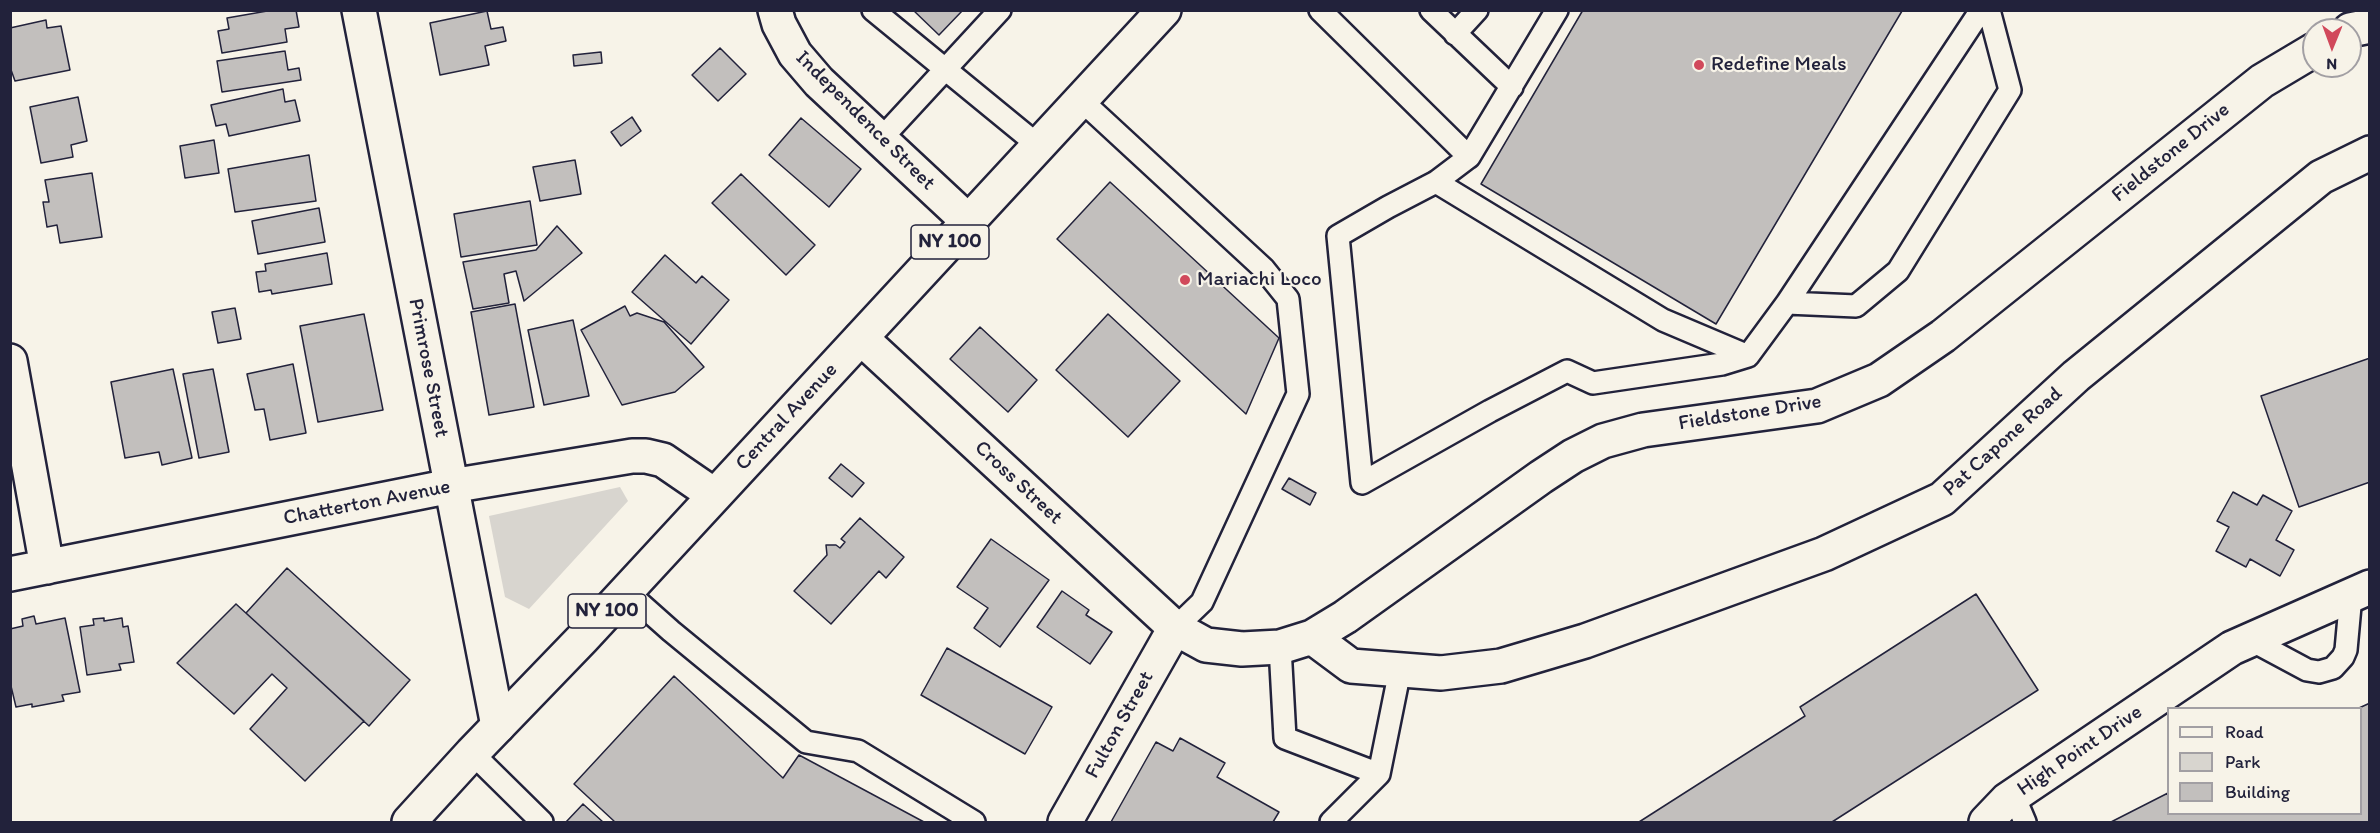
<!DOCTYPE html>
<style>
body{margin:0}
#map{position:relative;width:2380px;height:833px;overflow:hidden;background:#f7f3e8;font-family:Itim,sans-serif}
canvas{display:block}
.frame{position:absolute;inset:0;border:12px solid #22223b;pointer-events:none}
.legend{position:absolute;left:2167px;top:707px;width:195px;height:108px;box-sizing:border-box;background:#f7f3e8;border:2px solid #a29fa3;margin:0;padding:8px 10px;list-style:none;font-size:18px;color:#22223b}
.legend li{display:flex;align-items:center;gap:12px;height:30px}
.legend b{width:30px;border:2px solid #a29fa3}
.north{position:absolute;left:2302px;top:18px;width:60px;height:60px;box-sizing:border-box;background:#f7f3e8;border:2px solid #a29fa3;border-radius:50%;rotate:181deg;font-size:16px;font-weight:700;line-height:24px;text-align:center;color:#22223b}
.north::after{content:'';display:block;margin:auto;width:21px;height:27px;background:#d1495b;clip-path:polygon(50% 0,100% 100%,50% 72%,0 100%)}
</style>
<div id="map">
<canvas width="2380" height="833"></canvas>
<div class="frame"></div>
<ul class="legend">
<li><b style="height:8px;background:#f7f3e8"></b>Road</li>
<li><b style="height:16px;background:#d8d5cf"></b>Park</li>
<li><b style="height:16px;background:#c2bfbd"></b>Building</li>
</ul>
<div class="north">N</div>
</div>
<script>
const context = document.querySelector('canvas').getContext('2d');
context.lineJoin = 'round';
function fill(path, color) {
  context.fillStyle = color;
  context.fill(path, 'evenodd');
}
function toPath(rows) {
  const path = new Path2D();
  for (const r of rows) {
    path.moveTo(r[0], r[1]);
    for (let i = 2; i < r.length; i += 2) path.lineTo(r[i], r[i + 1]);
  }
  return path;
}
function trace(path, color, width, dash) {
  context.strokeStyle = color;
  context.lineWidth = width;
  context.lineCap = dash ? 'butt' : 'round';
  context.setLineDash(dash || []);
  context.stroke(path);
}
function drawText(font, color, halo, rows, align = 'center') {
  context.font = font + ' Itim,sans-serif';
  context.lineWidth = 4.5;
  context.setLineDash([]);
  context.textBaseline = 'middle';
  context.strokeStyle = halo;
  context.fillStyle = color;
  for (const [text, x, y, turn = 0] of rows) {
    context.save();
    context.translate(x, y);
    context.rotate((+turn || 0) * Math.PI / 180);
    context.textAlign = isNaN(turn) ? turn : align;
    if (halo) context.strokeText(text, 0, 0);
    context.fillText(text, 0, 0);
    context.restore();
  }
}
const green = toPath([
 [620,487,628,501,529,609,505,597,489,516]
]);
const building = toPath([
 [273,10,296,10,299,27,285,29,287,42,222,53,218,31,229,29,227,18,273,10],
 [913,10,963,10,939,35,913,10],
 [1583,10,1902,11,1716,324,1481,184,1583,10],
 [487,11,491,29,503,27,506,41,485,46,489,65,440,75,430,23,487,11],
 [46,20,47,28,61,26,70,70,15,81,10,67,10,28,46,20],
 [720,48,746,74,718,101,692,75,720,48],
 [285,51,288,70,299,68,301,80,222,92,217,61,285,51],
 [601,52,602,63,574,66,573,55,601,52],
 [283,89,285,102,295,100,300,121,229,136,226,124,216,126,211,105,283,89],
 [78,97,87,141,71,145,73,157,41,163,30,107,78,97],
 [632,117,641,131,621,146,611,132,632,117],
 [801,118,861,169,829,207,769,155,801,118],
 [214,140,219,173,185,178,180,146,214,140],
 [309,155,316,201,235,212,228,169,309,155],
 [575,160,581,194,540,201,533,167,575,160],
 [92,173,102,237,60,243,57,225,47,227,43,202,49,202,45,180,92,173],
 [741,174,815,245,786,275,712,203,741,174],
 [1110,182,1279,338,1246,414,1057,239,1110,182],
 [530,201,537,245,461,257,454,214,530,201],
 [319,208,325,242,258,254,252,221,319,208],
 [557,226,582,253,524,301,516,271,504,274,509,303,473,309,463,262,536,250,557,226],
 [327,253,332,284,272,294,271,290,259,292,256,272,266,271,265,264,327,253],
 [665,255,696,283,702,276,729,300,691,344,632,292,665,255],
 [515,304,534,407,489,415,471,312,515,304],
 [625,306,630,316,637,313,664,322,704,367,675,392,622,405,581,330,625,306],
 [235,308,241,339,218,343,212,312,235,308],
 [364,314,383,410,318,422,300,326,364,314],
 [1108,314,1180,381,1128,437,1056,370,1108,314],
 [573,320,589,396,544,405,528,330,573,320],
 [980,327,1037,380,1008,412,950,359,980,327],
 [2370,358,2370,482,2299,507,2261,396,2370,358],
 [293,364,306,433,270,440,264,409,255,410,247,374,293,364],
 [173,369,192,458,162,465,159,452,125,458,111,382,173,369],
 [213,369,229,452,199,458,183,374,213,369],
 [841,464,864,483,852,497,829,478,841,464],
 [1289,478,1316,493,1310,505,1282,489,1289,478],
 [2233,492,2257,505,2263,495,2292,511,2276,540,2294,550,2280,576,2250,559,2246,567,2216,551,2229,527,2217,521,2233,492],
 [860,518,904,557,886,578,879,571,831,624,794,591,827,555,826,545,836,545,840,548,845,542,841,539,860,518],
 [991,539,1049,580,1000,647,974,628,988,608,957,587,991,539],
 [287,568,410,680,369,726,246,613,287,568],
 [1062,591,1089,610,1086,615,1112,632,1090,664,1037,627,1062,591],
 [1976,594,2038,690,1832,822,1639,822,1805,716,1800,707,1976,594],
 [236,604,364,721,305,781,250,729,287,688,272,674,234,714,177,663,236,604],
 [34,616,36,624,65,618,80,692,62,695,64,701,32,707,32,704,16,707,10,682,10,629,23,626,22,619,34,616],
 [104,618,104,621,122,618,123,627,128,626,134,662,119,664,121,670,87,675,80,627,94,625,93,619,104,618],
 [947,648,1052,707,1025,754,921,695,947,648],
 [674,676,783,778,799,755,924,822,615,822,574,784,674,676],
 [2370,703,2369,822,2111,822,2168,793,2168,814,2360,814,2359,708,2370,703],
 [1180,738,1225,763,1217,777,1279,812,1273,822,1111,822,1156,742,1173,751,1180,738],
 [583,804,603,822,566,822,583,804]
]);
const service = toPath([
 [873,10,1039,146],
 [1320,10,1469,157],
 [1431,10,1512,87],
 [1557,10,1469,157,1436,182,1388,207,1338,236,1362,483,1490,411,1567,371,1593,383,1722,364,1748,356,1787,303,1981,10],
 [1455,34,1477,10],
 [1081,100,1264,269,1288,299,1298,394,1202,602,1175,628],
 [880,140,1000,10],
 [1436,182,1663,320,1748,356],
 [1787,303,1856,306,1898,271,2010,90,1989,10],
 [626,591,671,631,806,742,858,751,974,822],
 [2251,640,2307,670,2319,672,2333,668,2343,657,2346,650,2351,595],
 [1280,647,1285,738,1379,774],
 [472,753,542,822],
 [2014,796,2025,822],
 [1331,822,1379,774,1400,670]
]);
const minor = toPath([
 [359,10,498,726],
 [775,10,779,24,795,54,819,82,969,222],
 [2350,30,2370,26],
 [861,338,1175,628,1206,645,1242,649,1280,647,1312,637,1345,617,1541,477,1573,456,1603,441,1643,430,1817,406,1879,380,1943,336,2262,81,2314,50],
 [10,361,47,567],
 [10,574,451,486,632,456,646,456,663,460,714,495],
 [1312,637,1351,666,1441,673,1501,666,1585,641,1824,554,1942,499,2076,376,2321,177,2370,153],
 [1065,822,1175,628],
 [1986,822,2007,800,2232,648,2370,587]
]);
const primary = toPath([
 [409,822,472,753,583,638,1164,10]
]);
const markers = [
 [1699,65,6,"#d1495b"],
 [1185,280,6,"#d1495b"]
];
const shields = [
 [950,242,78],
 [607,611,78]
];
const shieldNames = [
 ["NY 100",950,242],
 ["NY 100",607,611]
];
const poiNames = [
 ["Redefine Meals",1711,65],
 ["Mariachi Loco",1197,280]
];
const streetNames = [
 ["Independence Street",865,121,45],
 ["Fieldstone Drive",2171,153,-39],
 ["Primrose Street",428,368,79],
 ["Fieldstone Drive",1750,413,-9],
 ["Central Avenue",787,417,-47],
 ["Pat Capone Road",2003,442,-42],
 ["Cross Street",1018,483,43],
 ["Chatterton Avenue",367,503,-11],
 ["Fulton Street",1120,725,-61],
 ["High Point Drive",2080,751,-34]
];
fill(green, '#d8d5cf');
fill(building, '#c2bfbd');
trace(building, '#22223b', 1.5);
trace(service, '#22223b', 26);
trace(minor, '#22223b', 38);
trace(primary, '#22223b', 38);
trace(service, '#f7f3e8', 21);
trace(minor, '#f7f3e8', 33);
trace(primary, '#f7f3e8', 33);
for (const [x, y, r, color] of markers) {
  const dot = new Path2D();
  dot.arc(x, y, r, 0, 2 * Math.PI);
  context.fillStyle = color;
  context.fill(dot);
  trace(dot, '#f7f3e8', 2);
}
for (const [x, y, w] of shields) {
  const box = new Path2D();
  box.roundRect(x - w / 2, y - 17, w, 34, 4.5);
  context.fillStyle = '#f7f3e8';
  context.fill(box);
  trace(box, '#22223b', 1.5);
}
drawText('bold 20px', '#22223b', null, shieldNames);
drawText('21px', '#22223b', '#f7f3e8', poiNames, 'left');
drawText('21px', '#22223b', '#f7f3e8', streetNames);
</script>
